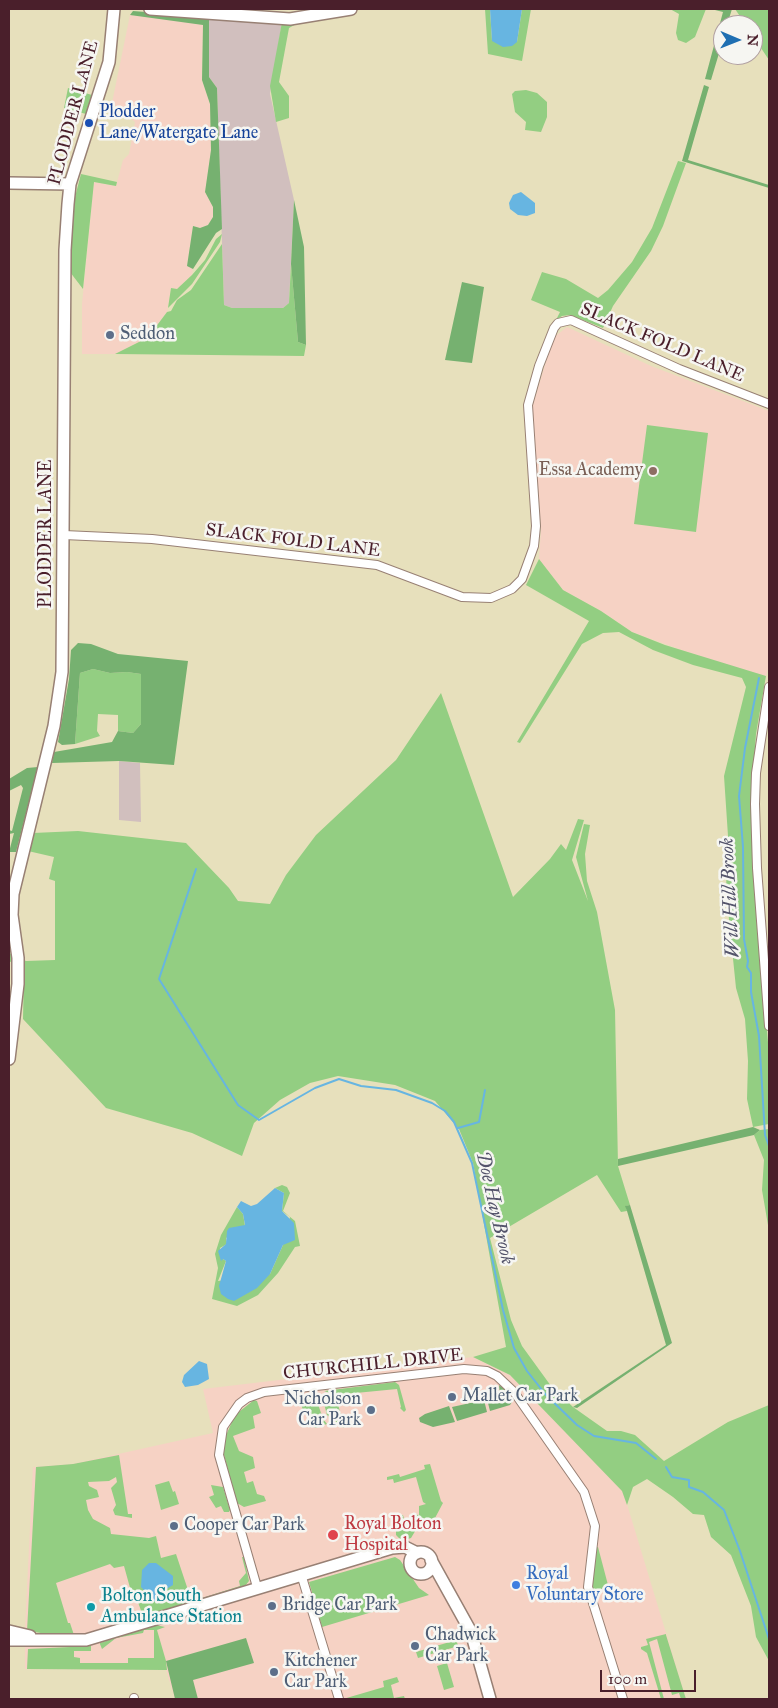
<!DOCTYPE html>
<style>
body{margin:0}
#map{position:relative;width:778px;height:1708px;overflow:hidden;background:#e7e0bc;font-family:"IM FELL Great Primer",serif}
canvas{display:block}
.frame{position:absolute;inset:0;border:10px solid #4a1f2b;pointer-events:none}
.north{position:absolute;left:713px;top:15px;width:50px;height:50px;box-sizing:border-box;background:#f6f6f2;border:1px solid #b1a0a2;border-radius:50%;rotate:91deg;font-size:14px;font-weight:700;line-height:20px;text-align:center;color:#4a1f2b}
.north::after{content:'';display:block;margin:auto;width:18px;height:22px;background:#1f6fb2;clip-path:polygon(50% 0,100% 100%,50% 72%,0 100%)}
.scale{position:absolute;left:600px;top:1670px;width:96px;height:22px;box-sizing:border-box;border:2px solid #4a1f2b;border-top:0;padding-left:6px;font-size:15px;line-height:18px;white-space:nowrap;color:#4a1f2b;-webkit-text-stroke:4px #f6f6f2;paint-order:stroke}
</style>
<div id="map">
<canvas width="778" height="1708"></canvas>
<div class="frame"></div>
<div class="north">N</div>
<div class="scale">100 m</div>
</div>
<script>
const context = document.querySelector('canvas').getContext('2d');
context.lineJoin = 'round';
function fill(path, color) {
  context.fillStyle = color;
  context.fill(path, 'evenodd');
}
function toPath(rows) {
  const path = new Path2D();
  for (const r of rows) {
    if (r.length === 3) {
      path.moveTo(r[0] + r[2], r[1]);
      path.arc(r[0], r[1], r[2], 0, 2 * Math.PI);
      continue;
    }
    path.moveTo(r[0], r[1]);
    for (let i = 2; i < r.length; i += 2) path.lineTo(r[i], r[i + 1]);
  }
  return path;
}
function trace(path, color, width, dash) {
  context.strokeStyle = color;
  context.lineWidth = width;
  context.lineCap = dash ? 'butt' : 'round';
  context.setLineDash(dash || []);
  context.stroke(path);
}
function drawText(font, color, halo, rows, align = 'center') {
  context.font = font + ' "IM FELL Great Primer",serif';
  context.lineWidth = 5;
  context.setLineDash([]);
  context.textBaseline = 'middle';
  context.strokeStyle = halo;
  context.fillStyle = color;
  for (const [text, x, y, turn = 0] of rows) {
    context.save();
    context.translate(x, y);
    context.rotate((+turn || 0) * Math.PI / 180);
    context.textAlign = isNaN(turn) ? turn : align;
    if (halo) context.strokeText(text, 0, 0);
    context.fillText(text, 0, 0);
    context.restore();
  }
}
const built = toPath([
 [130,15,168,18,203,25,202,80,210,104,211,150,205,192,213,207,213,217,208,225,200,228,193,226,187,265,193,269,192,275,177,289,171,288,167,312,155,328,141,341,115,354,82,354,82,304,94,182,116,186,123,160,129,154,135,122,112,103],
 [567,327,651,366,769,411,769,665,766,676,715,662,632,632,601,611,563,590,539,559,541,530,532,408,553,338],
 [473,1357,510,1375,623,1491,686,1699,175,1699,166,1670,25,1669,25,1628,33,1467,73,1464,213,1433,203,1389]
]);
const industrial = toPath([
 [209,17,282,22,270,94,294,200,289,303,283,308,232,308,224,305,217,88,209,77],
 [119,761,140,763,141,822,119,820]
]);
const green = toPath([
 [485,9,490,9,492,41,517,42,522,9,531,9,522,61,488,54],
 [670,9,706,9,695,37,686,43,678,40,676,33,679,14],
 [735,9,769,9,769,60,753,36,753,25,746,25],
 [282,22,298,22,298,23,289,28,279,82,289,96,289,118,276,122,270,86],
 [68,88,92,95,86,114,64,108],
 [526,90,537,93,547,102,547,117,541,132,525,130,526,122,515,112,512,94,515,91],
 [678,161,686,163,663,226,651,251,613,306,603,328,570,315,562,316,556,320,560,312,531,300,542,272,566,279,598,298,608,290,632,262,652,228],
 [81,174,117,182,116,186,94,182,83,289,70,272,72,223,75,197],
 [222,234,220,242,192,284,168,308,171,288,177,289,192,275,205,260,216,239],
 [222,244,224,305,232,308,283,308,289,303,291,264,298,342,306,345,304,356,115,354,141,341,155,328,167,312,171,311,177,300,191,290],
 [647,425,708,433,696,532,634,524],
 [539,559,563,590,601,611,632,632,665,645,766,676,756,734,752,791,755,892,769,1054,769,1124,753,1127,747,1099,748,1061,745,1019,736,988,726,890,728,836,724,776,746,687,742,678,693,665,653,650,619,632,603,633,582,644,520,743,517,742,589,621,526,585],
 [93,669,110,673,127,672,141,674,141,724,133,733,118,731,118,715,98,714,97,731,100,736,75,744,80,673],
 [441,693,513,897,550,859,561,844,566,850,578,819,584,820,572,860,588,901,576,857,584,824,590,825,585,854,587,881,597,912,615,1010,618,1166,630,1205,626,1206,627,1211,621,1212,597,1175,490,1238,511,1320,522,1346,551,1386,573,1407,607,1431,621,1431,635,1435,664,1461,728,1422,769,1405,769,1661,756,1637,751,1606,731,1555,711,1537,704,1515,693,1514,673,1497,647,1479,633,1487,627,1505,622,1491,510,1375,473,1357,506,1347,473,1163,459,1129,435,1101,395,1085,338,1076,310,1083,280,1100,254,1123,242,1156,192,1133,106,1108,23,1019,24,969,9,961,9,953,26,961,55,960,55,881,49,879,54,857,28,851,33,833,78,831,186,843,229,888,238,901,270,904,286,875,316,835,396,760],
 [769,1129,769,1231,762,1190,764,1160,754,1135,760,1130],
 [282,1185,287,1187,290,1193,283,1211,295,1221,300,1246,295,1247,278,1273,258,1295,237,1306,212,1299,218,1268,215,1254,221,1235,237,1207,243,1214,245,1226,226,1238,227,1244,220,1248,223,1259,226,1261,218,1281,270,1274,283,1245,290,1217,282,1211,284,1193,275,1188],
 [395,1382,399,1385,406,1410,404,1412,400,1408,401,1407,397,1389,335,1395,324,1391],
 [315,1395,323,1419,327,1424,315,1428,310,1412,304,1413,299,1398],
 [322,1396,338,1404,344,1428,327,1415],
 [254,1400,257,1401,261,1413,253,1416,255,1428,233,1436,239,1451,253,1457,255,1468,244,1472,247,1483,253,1481,257,1494,264,1496,266,1501,244,1507,237,1503,224,1455,223,1442,235,1415],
 [119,1455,128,1514,132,1514,132,1518,115,1515,113,1510,116,1505,111,1488,117,1482,116,1477,109,1481,88,1482,89,1486,97,1490,99,1497,86,1500,88,1510,93,1519,110,1528,111,1534,149,1538,156,1536,161,1558,176,1554,190,1596,195,1595,196,1600,240,1586,239,1581,246,1573,242,1557,244,1557,249,1581,245,1586,135,1621,143,1616,135,1594,132,1595,124,1566,114,1568,110,1564,56,1583,68,1623,70,1623,75,1638,27,1631,36,1467,73,1464],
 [430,1464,441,1501,443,1503,435,1518,420,1523,411,1538,402,1541,396,1535,396,1529,403,1527,401,1520,395,1521,394,1518,403,1515,407,1530,410,1531,414,1522,410,1514,419,1515,419,1506,426,1504,423,1502,416,1477,394,1483,393,1479,387,1480,387,1477,399,1474,400,1477,425,1469,424,1465],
 [169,1481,173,1492,175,1491,179,1504,161,1510,155,1485],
 [211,1485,223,1487,230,1510,229,1512,224,1512,221,1506,216,1508,209,1497,214,1495],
 [598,1547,608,1585,600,1590,594,1590,591,1586,595,1548],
 [395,1557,400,1560,419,1588,429,1595,322,1627,309,1582],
 [156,1625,165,1627,157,1630,166,1661,167,1670,27,1669,28,1649,91,1646,91,1651,74,1651,74,1657,80,1658,80,1663,128,1663,128,1658,154,1658,154,1630,144,1630,143,1633,116,1638,102,1649,100,1644,100,1643],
 [666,1634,666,1635,686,1699,681,1699,679,1693,672,1695,657,1639,649,1642,664,1699,661,1699,647,1653,641,1649,641,1647,648,1645,646,1639],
 [455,1638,458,1645,455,1647,418,1658,416,1652,453,1641],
 [447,1663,454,1687,444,1690,437,1666],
 [397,1677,399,1682,391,1685,394,1698,404,1696,405,1699,343,1699,384,1687,383,1681]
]);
const forest = toPath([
 [711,9,732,9,727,25,723,25,723,40,711,80,705,79,723,12],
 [133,11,209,17,209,77,217,88,222,229,216,233,193,269,187,266,193,226,200,228,208,225,213,217,213,207,205,192,211,150,210,104,202,80,203,25,130,15],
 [704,85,709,87,688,160,769,185,769,188,682,161],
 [294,200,304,247,306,345,298,342,291,264],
 [462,282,484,287,472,363,445,360],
 [78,643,91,644,118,654,188,661,174,765,119,761,52,763,54,752,112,742,118,731,133,733,141,724,141,674,127,672,110,673,93,669,80,673,75,744,62,745,58,742,69,679,71,650],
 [38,767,16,852,9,852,14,833,9,834,9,830,12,831,23,788,21,785,9,791,9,779,27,768],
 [753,1127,760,1130,754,1135,618,1166,618,1159],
 [630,1205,672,1343,577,1408,573,1407,666,1345,627,1211,625,1206],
 [499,1385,507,1391,512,1402,510,1405,490,1411,487,1399,500,1395],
 [484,1400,487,1412,457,1421,452,1407],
 [449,1406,455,1422,433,1427,420,1422,419,1418,425,1414],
 [246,1638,254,1663,193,1680,198,1699,175,1699,166,1661]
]);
const water = toPath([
 [490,9,522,9,517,42,512,46,503,47,492,41],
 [521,192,535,203,535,213,527,216,518,215,510,209,509,203,513,195],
 [275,1188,284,1193,282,1211,294,1223,295,1240,283,1245,270,1274,257,1288,234,1301,228,1299,221,1294,219,1286,226,1261,223,1259,221,1261,218,1251,226,1244,227,1231,229,1228,245,1225,243,1214,237,1207,241,1201,251,1206,257,1204],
 [199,1361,207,1364,209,1379,198,1385,185,1387,182,1382,184,1375],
 [149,1563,156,1563,173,1576,173,1585,158,1594,155,1602,141,1587,142,1570]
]);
const stream = toPath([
 [759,678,745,748,739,796,743,847,744,939,748,961,747,967,751,973,751,992,759,1036,765,1135,769,1146],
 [196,869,159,979,238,1105,259,1120,315,1088,339,1079,361,1086,396,1090,432,1103,445,1111,454,1122,472,1163,503,1310,514,1348,527,1371,546,1395,577,1425,594,1436,636,1443,656,1459],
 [458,1128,479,1122,485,1090],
 [666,1467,672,1477,689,1480,689,1487,703,1492,724,1510,740,1551,769,1639]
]);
const street = toPath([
 [64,535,152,539,377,565,462,597,491,598,512,589,522,579,534,546,536,526,528,405,539,366,554,328,558,323,571,320,679,369,769,404],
 [769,687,756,773,755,804,757,868,769,1026],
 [301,1574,339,1699],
 [257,1587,219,1455,223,1427,239,1404,247,1398,264,1392,464,1369,487,1371,497,1376,514,1392,584,1492,595,1526,588,1587,623,1699],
 [134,1698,134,1699]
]);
const secondary = toPath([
 [150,9,290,19,351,9],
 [9,183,70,184],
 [9,1059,18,984,18,958,12,915,13,894,54,726,62,672,65,250,68,204,70,184,109,62,114,9],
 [421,1563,11],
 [431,1560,471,1632,490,1699],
 [9,1631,30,1636],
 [9,1640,86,1640,392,1548,405,1547,417,1553]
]);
const markers = [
 [89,123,5,"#1a4fb4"],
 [110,335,5,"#5c6f8a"],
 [653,471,5,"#8d6e63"],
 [452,1397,5,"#5c6f8a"],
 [371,1410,5,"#5c6f8a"],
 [174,1526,5,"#5c6f8a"],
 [333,1535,6,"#e0444e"],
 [516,1585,5,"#3f7fe0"],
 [272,1606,5,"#5c6f8a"],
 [91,1607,5,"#0f9aa8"],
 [415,1646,5,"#5c6f8a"],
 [274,1672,5,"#5c6f8a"]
];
const streetNames = [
 ["PLODDER LANE",74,113,-75],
 ["SLACK FOLD LANE",662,343,23],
 ["PLODDER LANE",47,534,-90],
 ["SLACK FOLD LANE",293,541,7],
 ["CHURCHILL DRIVE",373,1365,-6]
];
const transitNames = [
 ["Plodder",99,113],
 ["Lane/Watergate Lane",99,134]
];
const serviceNames = [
 ["Seddon",120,335],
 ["Mallet Car Park",462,1397],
 ["Nicholson",361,1400,"right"],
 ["Car Park",361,1421,"right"],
 ["Cooper Car Park",184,1526],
 ["Bridge Car Park",282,1606],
 ["Chadwick",425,1636],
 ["Car Park",425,1657],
 ["Kitchener",284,1662],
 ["Car Park",284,1683]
];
const educationNames = [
 ["Essa Academy",643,471]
];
const healthNames = [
 ["Royal Bolton",344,1525],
 ["Hospital",344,1546]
];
const shopNames = [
 ["Royal",526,1575],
 ["Voluntary Store",526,1596]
];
const cultureNames = [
 ["Bolton South",101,1597],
 ["Ambulance Station",101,1618]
];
const waterNames = [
 ["Will Hill Brook",731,898,-93],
 ["Doe Hay Brook",494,1208,77]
];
fill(built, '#f6d2c4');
fill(industrial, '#d1bfbe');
fill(green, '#93ce82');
fill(forest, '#76b170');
fill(water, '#67b5e1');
trace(stream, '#67b5e1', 2);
trace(street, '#988074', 10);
trace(secondary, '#988074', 14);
trace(street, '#fff', 8);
trace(secondary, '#fff', 11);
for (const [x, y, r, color] of markers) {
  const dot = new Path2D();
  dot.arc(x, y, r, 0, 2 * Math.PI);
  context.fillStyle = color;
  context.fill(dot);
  trace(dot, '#f6f6f2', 2);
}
drawText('18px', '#4a1f2b', '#f6f6f2', streetNames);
drawText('18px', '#164399', '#f6f6f2', transitNames, 'left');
drawText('18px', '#4e5e75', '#f6f6f2', serviceNames, 'left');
drawText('18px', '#785e54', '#f6f6f2', educationNames, 'right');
drawText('18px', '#be3a42', '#f6f6f2', healthNames, 'left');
drawText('18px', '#366cbe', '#f6f6f2', shopNames, 'left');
drawText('18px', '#0d838f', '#f6f6f2', cultureNames, 'left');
drawText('italic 19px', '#54546b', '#f6f6f2', waterNames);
</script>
